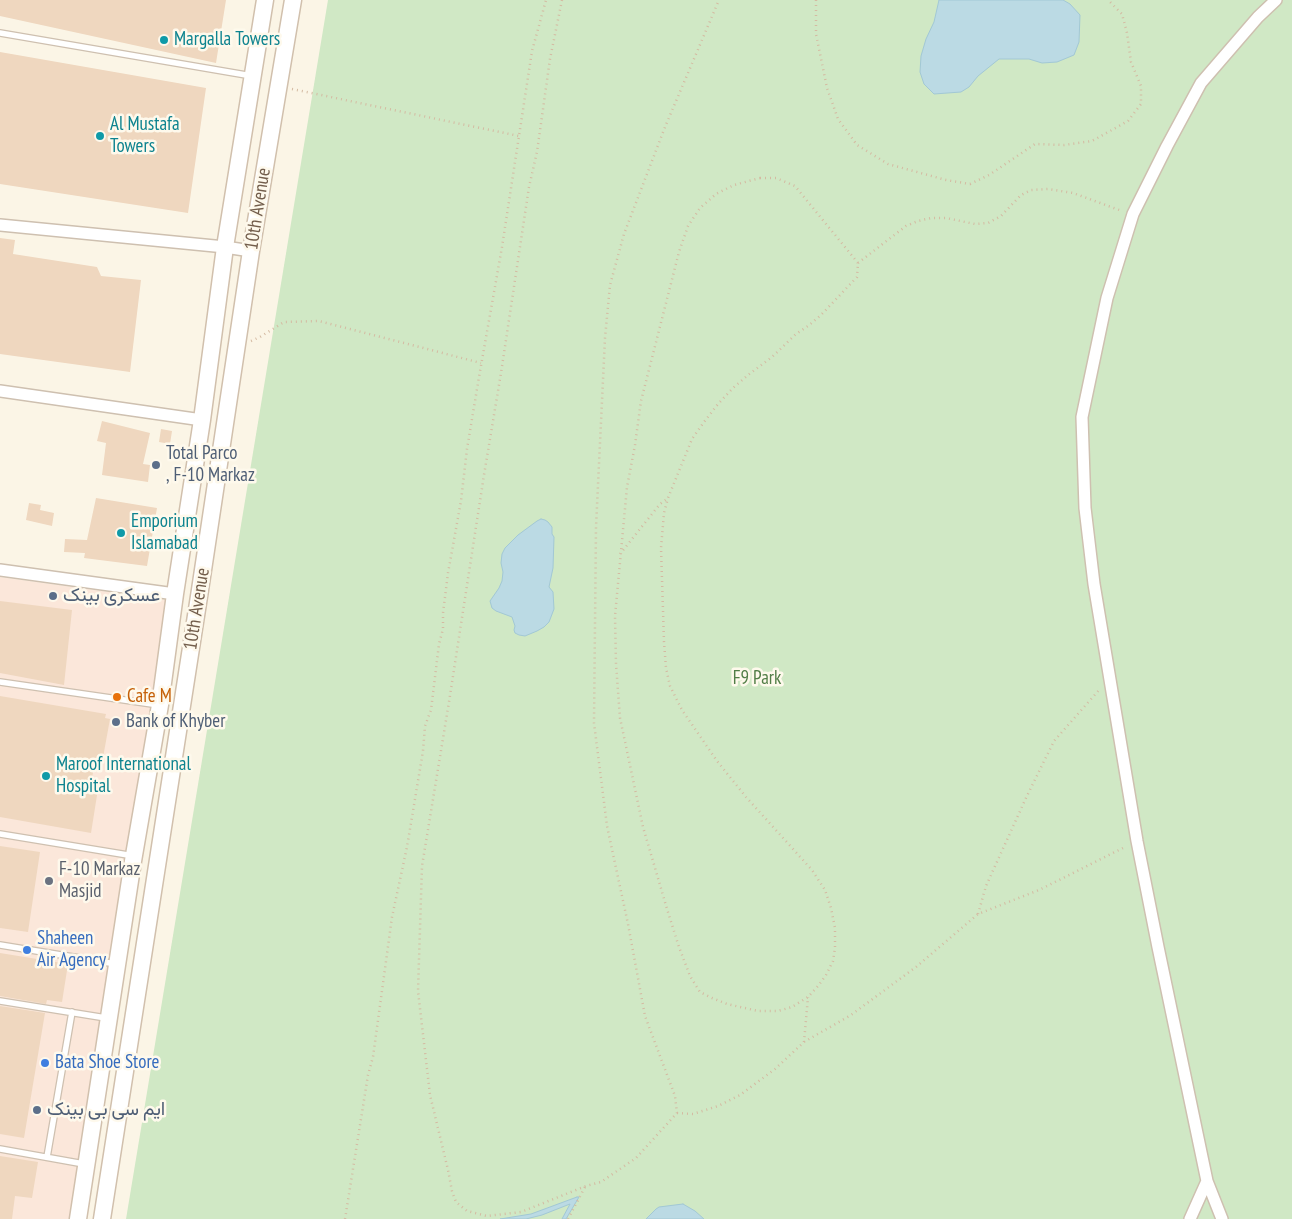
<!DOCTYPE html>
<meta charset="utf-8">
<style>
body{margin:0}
canvas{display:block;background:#fbf5e6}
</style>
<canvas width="1292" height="1219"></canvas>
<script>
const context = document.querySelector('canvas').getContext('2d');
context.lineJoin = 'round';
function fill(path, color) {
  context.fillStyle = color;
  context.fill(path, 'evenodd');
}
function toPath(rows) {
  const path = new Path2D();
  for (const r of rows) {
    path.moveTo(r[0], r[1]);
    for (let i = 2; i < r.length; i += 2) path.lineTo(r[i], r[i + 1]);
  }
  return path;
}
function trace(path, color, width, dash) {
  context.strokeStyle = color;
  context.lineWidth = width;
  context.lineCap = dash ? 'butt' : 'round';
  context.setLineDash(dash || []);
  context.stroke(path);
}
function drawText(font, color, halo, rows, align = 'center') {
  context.font = font + ' "PT Sans Narrow",Vazirmatn,sans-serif';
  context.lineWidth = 5;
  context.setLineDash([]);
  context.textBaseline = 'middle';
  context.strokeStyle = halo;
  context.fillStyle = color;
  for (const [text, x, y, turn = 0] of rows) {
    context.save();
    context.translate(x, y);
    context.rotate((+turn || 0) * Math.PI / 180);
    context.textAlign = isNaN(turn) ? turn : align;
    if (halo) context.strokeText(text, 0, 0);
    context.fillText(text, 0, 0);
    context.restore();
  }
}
const commercial = toPath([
 [0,577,167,600,70,1219,0,1219]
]);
const green = toPath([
 [328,0,1292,0,1292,1219,126,1219]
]);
const water = toPath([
 [939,0,1063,0,1070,4,1080,15,1079,42,1074,55,1057,62,1042,63,1029,59,999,59,978,76,969,87,961,92,934,94,924,84,920,72,921,56,926,39,934,22,939,0],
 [541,519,545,520,548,522,552,527,552,534,554,537,553,568,549,587,553,592,554,609,549,622,544,627,537,631,525,636,519,635,515,633,514,630,515,626,512,617,496,611,492,608,490,601,499,588,502,581,503,572,501,563,502,554,505,548,518,535,537,521,541,519],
 [577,1197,579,1197,566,1219,562,1219,570,1204,542,1215,526,1219,500,1219,531,1214,577,1197],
 [683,1204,695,1211,704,1219,646,1219,656,1209,659,1207,683,1204]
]);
const building = toPath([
 [0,0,226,0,216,63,0,16],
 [0,52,206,88,188,213,0,184],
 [0,238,15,240,13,254,97,267,101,276,141,280,130,372,0,354],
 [102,421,150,433,143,464,150,465,148,482,102,475,106,443,97,441],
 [161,429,172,431,170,444,159,442],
 [96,498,157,508,147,566,84,558,85,553,64,552,65,539,87,540],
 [29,503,41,505,40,510,54,513,52,526,26,520],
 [0,601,72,610,64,685,0,673],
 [0,696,106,714,105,718,110,719,102,763,95,762,90,788,98,789,91,833,0,817],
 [0,846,40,852,28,932,0,928],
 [0,953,68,964,62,1002,47,1000,46,1004,0,996],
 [0,1006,45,1013,24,1138,0,1134],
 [0,1156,38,1162,32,1198,15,1196,12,1219,0,1219]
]);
const path = toPath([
 [562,0,550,59,537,152,529,187,501,373,484,475,449,702,422,866,418,991,430,1095,448,1170,452,1191,456,1202,467,1211,487,1216,521,1212,586,1186,601,1182,636,1158,677,1113,675,1096,645,1016,628,924,607,826,594,723,596,527,605,338,610,285,624,234,665,127,719,0],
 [816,0,816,34,827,88,838,119,857,145,888,164,946,180,970,184,989,175,1035,144,1064,145,1092,141,1128,121,1141,104,1141,86,1131,62,1127,33,1122,14,1108,0],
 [292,89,519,136],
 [760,178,776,178,795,186,858,263,857,277,821,315,808,326,796,334,772,357,748,375,733,388,718,404,704,422,692,439,668,498,664,513,661,548,664,642,666,668,670,686,682,710,717,761,746,797,812,870,825,890,831,908,835,928,835,948,833,961,826,975,818,986,808,997,792,1007,778,1011,758,1011,727,1004,712,998,700,992,690,976,679,947,667,909,643,827,620,718,616,664,615,616,627,487,635,445,641,401,679,252,688,226,700,208,716,194,734,185,760,178],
 [858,263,906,226,918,221,931,218,946,218,975,224,988,223,1001,216,1021,195,1031,190,1048,189,1073,193,1122,211],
 [251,341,260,337,284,322,319,321,481,363],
 [620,554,660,504,667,499],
 [978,914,986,886,1026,798,1054,741,1100,689],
 [804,1042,851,1015,916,967,978,914,1039,890,1125,847],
 [677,1113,693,1114,718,1106,740,1095,775,1069,804,1042,808,997],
 [345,1219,368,1075,373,1057,392,917,407,847,423,751,425,726,431,710,439,644,443,629,443,613,448,573,461,501,467,449,479,377,502,247,532,51,546,0],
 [568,1219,585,1187]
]);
const lane = toPath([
 [0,33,252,76],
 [0,682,159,705],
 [0,834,134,856],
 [0,945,116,964],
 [0,1001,106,1018],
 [0,1149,84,1164],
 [47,1157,72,1012]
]);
const street = toPath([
 [0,225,225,247,251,251],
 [0,391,202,420],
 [0,570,175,594],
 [1190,1219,1207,1181],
 [1222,1219,1207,1181,1158,947,1137,841,1094,584,1085,508,1082,417,1107,298,1133,214,1167,146,1201,83,1258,17,1276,0]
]);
const secondary = toPath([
 [78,1219,133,861,160,705,175,594,202,420,225,247,265,0],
 [102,1219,200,590,251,251,293,0]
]);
const markers = [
 [164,40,5,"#0f9aa8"],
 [100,136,5,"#0f9aa8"],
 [156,465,5,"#5c6f8a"],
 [121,533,5,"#0f9aa8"],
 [53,596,5,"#5c6f8a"],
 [117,697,5,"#e8710a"],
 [116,722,5,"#5c6f8a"],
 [46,776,5,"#0f9aa8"],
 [49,881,5,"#6b7280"],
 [27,950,5,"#3f7fe0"],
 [45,1063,5,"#3f7fe0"],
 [37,1110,5,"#5c6f8a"]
];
const cultureNames = [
 ["Margalla Towers",174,40],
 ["Al Mustafa",110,125],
 ["Towers",110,147],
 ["Emporium",131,522],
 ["Islamabad",131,544],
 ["Maroof International",56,765],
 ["Hospital",56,787]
];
const streetNames = [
 ["10th Avenue",258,209,-81],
 ["10th Avenue",197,609,-81]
];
const serviceNames = [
 ["Total Parco",166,454],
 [", F-10 Markaz",166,476],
 ["عسکری بینک",63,596],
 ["Bank of Khyber",126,722],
 ["ایم سی بی بینک",47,1110]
];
const parkNames = [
 ["F9 Park",757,679]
];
const foodNames = [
 ["Cafe M",127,697]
];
const worshipNames = [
 ["F-10 Markaz",59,870],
 ["Masjid",59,892]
];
const shopNames = [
 ["Shaheen",37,939],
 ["Air Agency",37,961],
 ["Bata Shoe Store",55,1063]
];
fill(commercial, '#fbe7da');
fill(green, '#d0e8c5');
fill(water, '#bbdae4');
trace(water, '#a2c8d5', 1);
fill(building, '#efd7bf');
trace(lane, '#cec0b0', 8);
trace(street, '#cec0b0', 14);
trace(secondary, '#d1c0ad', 19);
trace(path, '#d4baa2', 2.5, [1, 4]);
trace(lane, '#fff', 5.5);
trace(street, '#fff', 11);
trace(secondary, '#fff', 16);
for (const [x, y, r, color] of markers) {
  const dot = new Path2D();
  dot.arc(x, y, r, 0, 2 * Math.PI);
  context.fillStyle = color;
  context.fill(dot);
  trace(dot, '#fef9ec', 2);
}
drawText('19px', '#0d838f', '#fef9ec', cultureNames, 'left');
drawText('19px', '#735e4c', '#fef9ec', streetNames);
drawText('19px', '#4e5e75', '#fef9ec', serviceNames, 'left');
drawText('19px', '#527e47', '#fef9ec', parkNames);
drawText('19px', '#c56008', '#fef9ec', foodNames, 'left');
drawText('19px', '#5b616d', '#fef9ec', worshipNames, 'left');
drawText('19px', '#366cbe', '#fef9ec', shopNames, 'left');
</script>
